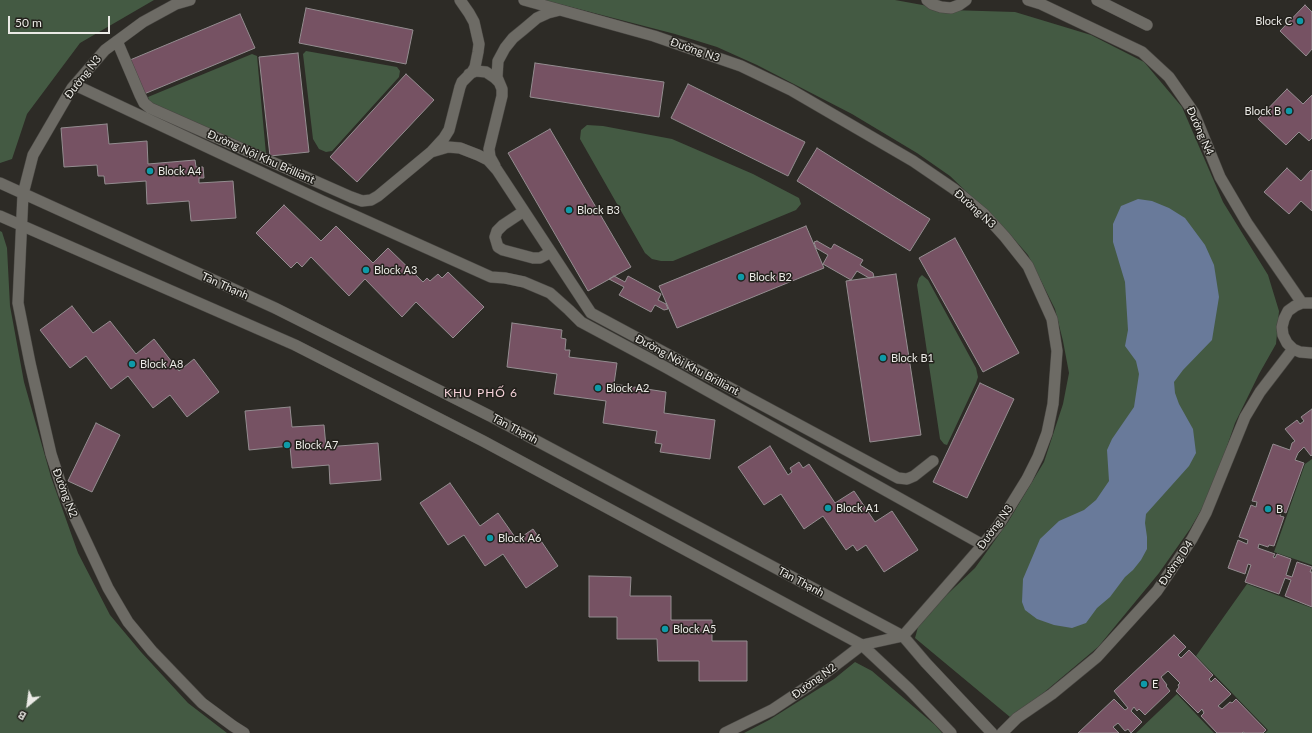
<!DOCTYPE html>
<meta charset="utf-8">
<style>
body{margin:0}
#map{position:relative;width:1312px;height:733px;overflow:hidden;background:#2d2b26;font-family:Lato,sans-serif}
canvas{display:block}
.north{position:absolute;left:8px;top:685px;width:40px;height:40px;-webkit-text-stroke:3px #23211c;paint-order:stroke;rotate:209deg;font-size:11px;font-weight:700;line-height:16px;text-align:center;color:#ebeae6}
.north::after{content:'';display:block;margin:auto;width:14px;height:18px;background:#ebeae6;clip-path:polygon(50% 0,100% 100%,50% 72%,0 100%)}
.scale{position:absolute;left:8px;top:16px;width:102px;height:18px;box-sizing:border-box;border:2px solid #ebeae6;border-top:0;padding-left:5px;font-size:12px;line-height:14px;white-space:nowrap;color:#ebeae6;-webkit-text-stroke:3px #23211c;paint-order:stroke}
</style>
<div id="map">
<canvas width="1312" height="733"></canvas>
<div class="north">B</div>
<div class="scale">50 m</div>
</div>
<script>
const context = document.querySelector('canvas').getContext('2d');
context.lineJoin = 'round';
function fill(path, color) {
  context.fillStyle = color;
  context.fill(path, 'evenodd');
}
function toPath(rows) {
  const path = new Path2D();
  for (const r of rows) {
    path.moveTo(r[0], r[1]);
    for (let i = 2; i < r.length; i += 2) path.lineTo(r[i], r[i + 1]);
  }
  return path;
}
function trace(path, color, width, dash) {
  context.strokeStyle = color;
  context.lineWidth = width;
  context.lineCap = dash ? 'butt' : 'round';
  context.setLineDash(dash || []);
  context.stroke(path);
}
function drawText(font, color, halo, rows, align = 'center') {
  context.font = font + ' Lato,sans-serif';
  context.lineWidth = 3;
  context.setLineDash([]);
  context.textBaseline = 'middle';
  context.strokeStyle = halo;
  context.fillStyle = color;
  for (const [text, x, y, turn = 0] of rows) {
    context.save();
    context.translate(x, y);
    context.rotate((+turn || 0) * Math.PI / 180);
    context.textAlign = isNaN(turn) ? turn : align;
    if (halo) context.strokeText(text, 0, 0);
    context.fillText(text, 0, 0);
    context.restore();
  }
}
const green = toPath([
 [0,0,154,0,80,43,27,114,12,159,0,163],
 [544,0,895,0,950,10,1015,12,1091,35,1144,62,1182,107,1223,202,1268,275,1279,311,1276,344,1259,374,1235,423,1211,493,1190,529,1159,573,1098,647,1029,705,1010,717,915,638,918,627,934,607,975,568,1008,522,1044,462,1063,404,1069,373,1063,341,1055,309,1028,255,1007,231,950,176,917,153,852,114,757,65,717,47,675,34],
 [306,51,397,67,400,71,399,77,332,151,326,152,319,149,313,139,303,54],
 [252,54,257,56,266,154,152,103,149,100,148,97],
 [587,125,603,126,672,139,753,174,799,198,801,204,796,210,673,261,661,261,652,259,645,253,580,139,581,130],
 [0,231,2,232,7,248,10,306,24,382,51,477,78,553,110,615,141,652,188,703,227,733,0,733],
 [922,275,928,280,976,368,978,377,976,383,947,445,944,444,940,439,917,285,919,278],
 [1312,459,1312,565,1274,552,1305,464],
 [1247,584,1312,608,1312,733,1265,733,1268,730,1196,656],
 [855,662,872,671,935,725,942,733,744,733,769,720,834,679],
 [1177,694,1214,733,1136,733]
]);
const water = toPath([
 [1138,199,1152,201,1169,208,1185,218,1205,245,1214,265,1219,297,1212,340,1183,370,1174,382,1175,393,1179,404,1193,429,1196,453,1189,466,1146,514,1145,523,1147,537,1147,549,1141,560,1133,570,1125,577,1110,597,1097,608,1086,623,1072,628,1054,625,1037,619,1025,610,1022,602,1023,579,1040,539,1059,521,1084,510,1096,500,1109,481,1107,450,1112,439,1134,407,1139,374,1136,361,1125,346,1128,330,1125,282,1113,242,1113,224,1121,206]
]);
const building = toPath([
 [1305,5,1312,12,1312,49,1306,56,1280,31,1305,5],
 [306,8,413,30,406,64,299,43,306,8],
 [240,14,255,48,144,94,130,60,240,14],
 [298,53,309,152,270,156,259,57,298,53],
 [535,63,664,82,659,117,530,97,535,63],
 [406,74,434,100,357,182,330,157,406,74],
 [688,84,805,142,788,176,671,118,688,84],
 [1287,89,1303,104,1312,95,1312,138,1309,141,1299,132,1286,145,1258,119,1287,89],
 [107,124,109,144,147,141,148,164,195,160,196,167,203,167,204,178,199,178,199,183,233,181,236,218,191,221,189,201,147,204,146,181,105,184,104,176,98,176,97,165,64,167,61,128,107,124],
 [550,129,631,267,588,291,508,153,550,129],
 [817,148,930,219,910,251,797,181,817,148],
 [1287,168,1301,181,1311,170,1312,171,1312,211,1301,201,1289,214,1264,192,1287,168],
 [284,205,321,241,336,226,373,263,388,248,423,282,427,278,430,281,438,274,442,278,448,272,484,307,453,338,416,302,402,317,365,279,349,296,311,257,302,267,297,262,291,268,256,233,284,205],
 [806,226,824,268,677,328,659,286,806,226],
 [955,238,1019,353,983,372,919,258,955,238],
 [817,241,831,249,834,244,863,260,860,265,873,273,874,277,869,278,857,271,851,280,823,264,828,255,816,248,814,242,817,241],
 [896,274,921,435,870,442,846,281,896,274],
 [614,276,625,282,628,276,661,294,658,300,666,304,668,309,664,310,655,305,651,312,619,295,624,287,609,279,614,276],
 [72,306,93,333,110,321,136,354,154,339,179,371,194,359,219,392,187,417,170,395,153,408,128,376,111,389,86,356,70,368,40,330,72,306],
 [512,323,562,330,561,338,566,339,565,350,570,350,569,357,617,363,614,384,666,392,664,413,715,420,710,459,660,452,662,444,655,443,657,431,603,423,606,401,554,394,557,374,507,367,512,323],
 [980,383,1014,399,967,498,933,482,980,383],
 [290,407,292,427,324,425,326,447,378,443,381,480,330,484,329,465,292,468,290,446,249,450,245,411,290,407],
 [1312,409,1312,455,1311,456,1304,447,1298,453,1295,460,1304,463,1286,513,1282,511,1280,516,1284,517,1274,546,1269,545,1268,547,1259,544,1258,548,1275,554,1273,557,1275,558,1277,554,1291,559,1286,575,1292,577,1297,562,1312,567,1310,572,1312,572,1312,607,1285,596,1291,580,1285,578,1279,594,1245,582,1251,565,1248,564,1245,574,1228,568,1238,540,1247,544,1248,540,1239,537,1251,505,1256,507,1257,502,1252,501,1273,444,1290,450,1292,443,1295,441,1285,429,1297,420,1300,424,1304,421,1301,417,1312,409],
 [96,423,120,435,92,492,68,481,96,423],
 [770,446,788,475,792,472,790,468,799,462,803,468,809,464,835,503,854,491,875,522,892,511,918,550,884,572,866,545,857,551,853,545,846,550,823,516,804,529,781,494,764,505,738,467,770,446],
 [450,483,480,526,498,513,517,540,533,529,558,566,526,588,503,554,485,566,464,535,448,545,420,503,450,483],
 [589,576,631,577,630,596,671,596,671,620,712,620,712,641,747,641,747,681,699,681,699,661,658,661,657,639,617,639,617,617,589,617,589,576],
 [1174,635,1186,647,1178,655,1181,658,1189,650,1213,675,1209,679,1211,682,1215,678,1231,694,1218,706,1222,709,1230,702,1232,703,1236,699,1266,730,1263,733,1245,733,1243,732,1242,733,1217,733,1201,716,1204,713,1202,709,1198,713,1176,691,1179,687,1178,685,1180,683,1168,671,1161,677,1167,685,1166,686,1170,691,1145,715,1139,709,1137,711,1134,707,1131,711,1142,722,1131,733,1128,729,1125,731,1118,723,1113,727,1119,733,1078,733,1114,699,1125,710,1128,708,1114,691,1174,635]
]);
const minor = toPath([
 [190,0,176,4,143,22,105,50,72,88,33,155,23,194,18,303,30,363,51,454,64,494,108,588,128,622,152,651,202,703,233,726,244,733],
 [524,0,654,36,741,66,791,90,913,161,954,189,984,214,1005,237,1028,266,1052,319,1057,351,1053,404,1047,433,1038,457,1027,479,998,526,980,548,903,636,862,645,811,684,772,710,725,733],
 [927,0,932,4,941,7,951,8,959,5,966,0],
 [1028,0,1041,4,1142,52,1169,77,1194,113,1220,177,1247,223,1302,303],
 [1097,0,1147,25],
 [117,41,140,95,144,103,150,108,351,197,362,201,371,200,378,196,431,152,448,147,460,148,478,155,488,160,497,170,591,313,898,478,907,479,914,476,933,461],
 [469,74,476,71,486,72,495,78,499,82],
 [75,85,322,201,491,277,505,278,524,282,550,293,569,310,581,322,665,367,983,545],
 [432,151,444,138,449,130,460,87,462,82,472,72,475,67,478,52,479,44,474,22,469,13,460,0],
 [495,166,490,157,489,149,502,96,502,89,497,77,498,61,505,48,513,38,524,29,537,18,548,13,560,10],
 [0,183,275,308,490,416,903,636,926,663,992,733],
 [524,211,503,225,497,231,495,237,498,247,503,250,533,258,540,258,551,252],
 [0,216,295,345,483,441,862,645,909,689,951,733],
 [1312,303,1302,303,1295,306,1288,311,1284,319,1282,327,1283,335,1287,343,1293,349,1300,352,1312,353],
 [1002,733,1017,718,1052,694,1097,657,1157,591,1192,539,1206,513,1245,417,1260,392,1293,349]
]);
const markers = [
 [1300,21,4,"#0f9aa8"],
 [1289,111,4,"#0f9aa8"],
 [150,171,4,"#0f9aa8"],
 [569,210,4,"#0f9aa8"],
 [366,270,4,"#0f9aa8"],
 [741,277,4,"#0f9aa8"],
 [883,358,4,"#0f9aa8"],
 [132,364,4,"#0f9aa8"],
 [598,388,4,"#0f9aa8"],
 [287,445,4,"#0f9aa8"],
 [828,508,4,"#0f9aa8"],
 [1268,509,4,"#0f9aa8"],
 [490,538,4,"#0f9aa8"],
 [665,629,4,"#0f9aa8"],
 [1144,684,4,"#0f9aa8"]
];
const poiNames = [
 ["Block C",1292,21,"right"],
 ["Block B",1281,111,"right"],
 ["Block A4",158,171],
 ["Block B3",577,210],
 ["Block A3",374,270],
 ["Block B2",749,277],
 ["Block B1",891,358],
 ["Block A8",140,364],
 ["Block A2",606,388],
 ["Block A7",295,445],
 ["Block A1",836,508],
 ["B",1276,509],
 ["Block A6",498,538],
 ["Block A5",673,629],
 ["E",1152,684]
];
const streetNames = [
 ["Đường N3",695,50,19],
 ["Đường N3",83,77,-52],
 ["Đường N4",1200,131,66],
 ["Đường Nội Khu Brilliant",261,157,24],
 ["Đường N3",975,209,42],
 ["Tân Thạnh",225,286,24],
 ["Đường Nội Khu Brilliant",687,365,28],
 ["Tân Thạnh",515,429,28],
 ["Đường N2",65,493,69],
 ["Đường N3",995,527,-54],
 ["Đường D4",1176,563,-56],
 ["Tân Thạnh",801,582,28],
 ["Đường N2",814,681,-36]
];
const neighbourhoodNames = [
 ["KHU PHỐ 6",481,393]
];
fill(green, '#445a43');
fill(water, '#697a9a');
fill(building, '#765263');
trace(building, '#948d90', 1);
trace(minor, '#494743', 12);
trace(minor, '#6d6b65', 11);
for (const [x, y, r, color] of markers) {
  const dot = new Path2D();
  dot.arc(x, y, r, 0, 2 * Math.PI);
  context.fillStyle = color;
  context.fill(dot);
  trace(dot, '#23211c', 1.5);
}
drawText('11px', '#ebeae6', '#23211c', poiNames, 'left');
drawText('11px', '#ebeae6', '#23211c', streetNames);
context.letterSpacing = '1px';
drawText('12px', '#f5d2d9', '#23211c', neighbourhoodNames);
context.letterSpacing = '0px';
</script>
